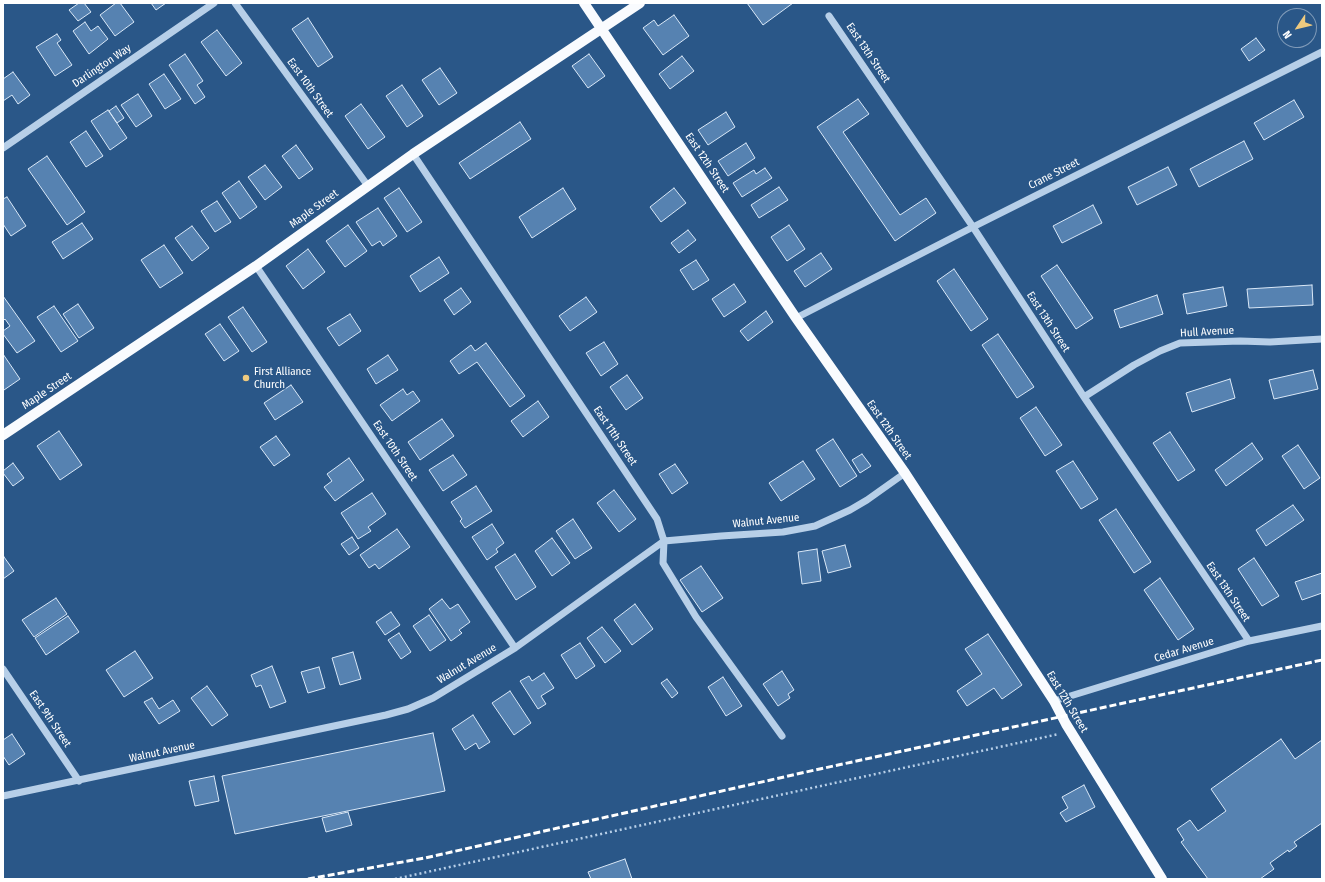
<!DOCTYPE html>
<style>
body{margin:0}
#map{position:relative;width:1325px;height:882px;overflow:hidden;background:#2a5788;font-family:"Fira Sans Condensed",sans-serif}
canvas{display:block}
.frame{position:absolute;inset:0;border:4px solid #fff;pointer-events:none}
.north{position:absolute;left:1277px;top:8px;width:40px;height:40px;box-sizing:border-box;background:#2a5788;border:1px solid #7f9ab8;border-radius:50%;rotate:235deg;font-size:11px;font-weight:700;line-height:16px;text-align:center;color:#fff}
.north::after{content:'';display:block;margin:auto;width:14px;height:18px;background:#eeca7f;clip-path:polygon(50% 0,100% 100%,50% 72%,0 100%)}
</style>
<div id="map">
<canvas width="1325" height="882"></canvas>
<div class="frame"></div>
<div class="north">N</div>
</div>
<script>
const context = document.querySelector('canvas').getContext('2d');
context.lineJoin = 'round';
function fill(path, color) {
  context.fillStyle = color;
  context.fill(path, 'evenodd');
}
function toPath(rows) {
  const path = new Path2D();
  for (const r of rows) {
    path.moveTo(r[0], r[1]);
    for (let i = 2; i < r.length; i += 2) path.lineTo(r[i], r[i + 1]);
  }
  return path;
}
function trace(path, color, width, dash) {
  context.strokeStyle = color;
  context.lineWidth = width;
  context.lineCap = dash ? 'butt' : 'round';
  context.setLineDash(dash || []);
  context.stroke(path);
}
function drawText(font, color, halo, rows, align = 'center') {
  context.font = font + ' "Fira Sans Condensed",sans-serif';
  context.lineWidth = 3;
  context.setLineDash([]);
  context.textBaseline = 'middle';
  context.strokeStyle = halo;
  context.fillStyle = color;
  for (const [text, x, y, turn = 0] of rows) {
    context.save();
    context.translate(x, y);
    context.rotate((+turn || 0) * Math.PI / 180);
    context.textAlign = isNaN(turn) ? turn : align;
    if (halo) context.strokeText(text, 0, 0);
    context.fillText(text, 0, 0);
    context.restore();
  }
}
const building = toPath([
 [79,3,84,3,91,12,78,21,69,10,79,3],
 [116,3,120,3,134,22,115,36,100,15,116,3],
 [151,3,166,3,156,10,151,3],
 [747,3,793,3,763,25,747,3],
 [674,15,689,36,663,55,643,28,654,20,658,26,674,15],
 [308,18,333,57,318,67,292,29,308,18],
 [85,22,91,31,98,26,108,39,89,54,73,31,85,22],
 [217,30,242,63,226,76,201,42,217,30],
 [57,34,61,40,57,43,72,65,55,76,36,47,57,34],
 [1256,38,1265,50,1249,61,1241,49,1256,38],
 [185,54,203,81,197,85,205,97,195,104,169,65,185,54],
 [589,54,605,76,588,88,572,66,589,54],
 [682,56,694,71,670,89,659,74,682,56],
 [440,68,457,93,439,105,422,80,440,68],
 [13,72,30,95,18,104,12,95,3,101,3,79,13,72],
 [164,74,181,99,165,109,149,84,164,74],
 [402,85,423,116,407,127,386,96,402,85],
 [138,94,152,116,136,127,121,105,138,94],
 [858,99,869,114,843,132,900,215,926,198,936,213,895,241,817,127,858,99],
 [1294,100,1304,117,1264,140,1254,123,1294,100],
 [361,104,385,137,368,149,345,116,361,104],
 [116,106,124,118,117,123,109,111,116,106],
 [108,110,127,138,110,150,91,121,108,110],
 [726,112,735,127,708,145,698,130,726,112],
 [520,122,531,139,470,179,459,163,520,122],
 [86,131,103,156,86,167,70,142,86,131],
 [1244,141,1253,159,1199,187,1190,169,1244,141],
 [746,143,755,158,728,176,718,161,746,143],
 [296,145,313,169,299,179,282,156,296,145],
 [47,156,85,212,67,225,28,169,47,156],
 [265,165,282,187,265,200,248,177,265,165],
 [1168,167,1177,185,1137,205,1128,187,1168,167],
 [765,168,772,178,742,197,733,183,754,170,756,174,765,168],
 [239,181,257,207,240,219,222,193,239,181],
 [779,187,788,200,759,218,751,205,779,187],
 [399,188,422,222,407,232,384,198,399,188],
 [563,188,576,209,532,238,519,217,563,188],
 [674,188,686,203,661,222,650,207,674,188],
 [7,197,26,226,11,236,3,224,3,199,7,197],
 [217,201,231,222,215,232,201,211,217,201],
 [1093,205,1102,223,1062,243,1053,226,1093,205],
 [378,208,397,236,383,246,380,241,372,246,356,222,378,208],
 [82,223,93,239,63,259,52,242,82,223],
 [348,225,367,251,345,267,326,241,348,225],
 [789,225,805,249,787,261,771,237,789,225],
 [192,226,209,248,192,261,175,238,192,226],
 [688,230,696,240,679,253,671,243,688,230],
 [164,245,183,273,160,288,141,260,164,245],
 [308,249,325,272,303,289,286,266,308,249],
 [821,253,832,269,805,287,794,271,821,253],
 [439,257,449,273,420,292,410,276,439,257],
 [696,260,709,280,693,290,680,270,696,260],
 [1057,265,1093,318,1076,329,1041,276,1057,265],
 [954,269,988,319,971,331,937,281,954,269],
 [734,284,746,302,724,317,712,299,734,284],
 [1312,285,1313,305,1249,308,1247,289,1312,285],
 [1223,287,1227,306,1187,314,1183,294,1223,287],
 [461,288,471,302,454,315,444,300,461,288],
 [1157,295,1163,314,1120,328,1114,310,1157,295],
 [3,296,35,341,17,353,3,334,3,331,10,326,5,319,3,321,3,296],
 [586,297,597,312,570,331,559,316,586,297],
 [78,304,94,328,79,338,63,314,78,304],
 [54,306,78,341,61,352,37,317,54,306],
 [243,307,267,342,252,352,228,317,243,307],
 [766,311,773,322,748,341,740,331,766,311],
 [350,314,361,331,339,346,327,328,350,314],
 [220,324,239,351,224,361,205,334,220,324],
 [998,334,1034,387,1017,398,982,345,998,334],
 [604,342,618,364,601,376,586,353,604,342],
 [486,343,525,396,510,407,477,362,459,374,450,361,471,345,475,351,486,343],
 [3,354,20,379,4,390,3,389,3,354],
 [388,355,398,370,376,384,367,369,388,355],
 [1313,370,1318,389,1274,399,1269,380,1313,370],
 [627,375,643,398,626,410,610,387,627,375],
 [1230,379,1235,398,1192,412,1186,393,1230,379],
 [291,385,303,402,275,420,264,403,291,385],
 [403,389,407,395,413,391,420,401,392,421,380,405,403,389],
 [538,401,549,417,523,437,511,421,538,401],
 [1036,407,1062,445,1045,456,1020,418,1036,407],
 [442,419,454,436,420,460,408,442,442,419],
 [59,431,82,465,60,480,37,446,59,431],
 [1170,432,1195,470,1178,481,1153,443,1170,432],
 [276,436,290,455,274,466,260,447,276,436],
 [833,439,857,476,840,487,816,450,833,439],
 [1252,443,1263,459,1226,486,1215,470,1252,443],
 [1298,445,1320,478,1304,489,1282,456,1298,445],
 [862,454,871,466,860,473,852,460,862,454],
 [453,455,467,475,443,491,429,470,453,455],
 [349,458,364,480,335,501,324,487,332,481,327,474,349,458],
 [803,461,815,479,781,501,769,483,803,461],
 [1073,461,1098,499,1081,509,1056,471,1073,461],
 [13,463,24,478,13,486,3,473,3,471,13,463],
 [675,464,688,483,672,494,659,474,675,464],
 [476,486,492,511,465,528,460,521,462,519,451,502,476,486],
 [614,490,636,519,619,532,597,503,614,490],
 [372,493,386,514,368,527,371,531,358,539,341,513,372,493],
 [1293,505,1304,520,1266,546,1256,530,1293,505],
 [1116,509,1151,562,1134,573,1099,520,1116,509],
 [573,519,592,548,575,559,556,531,573,519],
 [492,524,504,543,496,549,498,552,487,560,472,537,492,524],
 [397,529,410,547,379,569,375,564,369,568,360,555,397,529],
 [352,537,359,548,349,555,341,544,352,537],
 [552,538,570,563,552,576,535,551,552,538],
 [845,545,851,567,828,573,822,551,845,545],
 [817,549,821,581,802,584,798,552,817,549],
 [515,554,536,587,516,600,495,567,515,554],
 [4,557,14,571,3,579,3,558,4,557],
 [1254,558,1279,596,1262,606,1238,569,1254,558],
 [701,566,723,598,702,612,680,580,701,566],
 [1322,573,1322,593,1302,600,1295,582,1322,573],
 [1160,578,1194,629,1178,640,1144,590,1160,578],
 [56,598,67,614,34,637,22,620,56,598],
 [442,599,450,609,458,604,470,622,459,630,462,633,451,641,429,609,442,599],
 [635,604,653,629,632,645,614,620,635,604],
 [391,612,400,625,385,635,376,622,391,612],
 [429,615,446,640,430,651,413,626,429,615],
 [68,616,79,632,46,655,35,638,68,616],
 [602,627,621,651,605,663,587,638,602,627],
 [399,633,411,652,401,659,388,640,399,633],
 [988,634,1022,685,1002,699,994,688,967,706,957,691,982,674,965,649,988,634],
 [580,643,595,666,576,679,561,655,580,643],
 [135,651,153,678,124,697,106,670,135,651],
 [353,652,361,679,340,685,332,658,353,652],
 [272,666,286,702,270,708,261,685,256,687,251,675,272,666],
 [319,667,325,688,308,693,301,672,319,667],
 [782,671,794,690,788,694,790,698,778,706,763,684,782,671],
 [544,673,554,688,541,696,546,704,538,709,520,681,529,676,532,681,544,673],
 [723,677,742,706,726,716,708,687,723,677],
 [667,679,678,693,672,698,661,683,667,679],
 [207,686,228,715,212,726,191,698,207,686],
 [510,691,531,723,514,735,492,703,510,691],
 [152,698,159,709,173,700,180,711,159,724,144,702,152,698],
 [473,715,490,742,479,749,476,743,465,750,452,729,473,715],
 [433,733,445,791,235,834,222,776,433,733],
 [12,734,25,754,9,765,3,756,3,740,12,734],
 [1281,739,1295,759,1322,740,1322,823,1294,842,1297,846,1289,852,1288,850,1270,863,1274,869,1260,879,1208,879,1181,842,1184,840,1177,829,1190,820,1198,831,1226,811,1211,789,1281,739],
 [214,776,219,801,195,806,189,781,214,776],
 [1084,785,1095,807,1066,822,1060,813,1068,808,1062,797,1084,785],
 [348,812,352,825,326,832,322,818,348,812],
 [625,859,632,879,591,879,588,872,625,859]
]);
const path = toPath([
 [395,879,1059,734]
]);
const minor = toPath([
 [235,3,368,186],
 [829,16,973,227,1084,397,1249,641],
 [3,148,214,3],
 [413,154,657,519,664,541,663,563,696,617,782,736],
 [256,266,515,648],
 [796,318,973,227,1322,52],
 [1084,397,1134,365,1160,351,1180,343,1240,341,1270,342,1322,339],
 [3,669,79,781],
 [1054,701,1249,641,1322,626],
 [3,796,386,715,408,709,433,698,515,648,664,541,721,536,783,532,815,526,850,510,867,500,905,473]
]);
const major = toPath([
 [584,3,796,318,905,473,1054,701,1066,724,1162,879],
 [3,435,256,266,413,154,640,3]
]);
const rail = toPath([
 [308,879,425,858,806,772,1322,660]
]);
const markers = [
 [246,378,4,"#eeca7f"]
];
const streetNames = [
 ["East 13th Street",868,53,56],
 ["Darlington Way",102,66,-34],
 ["East 10th Street",310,88,54],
 ["East 12th Street",707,163,56],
 ["Crane Street",1054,174,-27],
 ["Maple Street",314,209,-36],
 ["East 13th Street",1048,322,57],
 ["Hull Avenue",1207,332,-3],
 ["Maple Street",47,391,-34],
 ["East 12th Street",889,430,55],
 ["East 11th Street",615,436,56],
 ["East 10th Street",395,451,56],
 ["Walnut Avenue",766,521,-6],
 ["East 13th Street",1228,592,56],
 ["Cedar Avenue",1184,650,-17],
 ["Walnut Avenue",467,664,-31],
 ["East 12th Street",1067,702,59],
 ["East 9th Street",50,719,56],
 ["Walnut Avenue",162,752,-12]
];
const poiNames = [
 ["First Alliance",254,372],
 ["Church",254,385]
];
fill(building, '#5682b1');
trace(building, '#dae8f7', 1);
trace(path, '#b7cfe8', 2.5, [2, 3]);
trace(minor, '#b7cfe8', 7);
trace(major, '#f9fbfe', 10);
trace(rail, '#fff', 3, [7, 3]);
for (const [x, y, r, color] of markers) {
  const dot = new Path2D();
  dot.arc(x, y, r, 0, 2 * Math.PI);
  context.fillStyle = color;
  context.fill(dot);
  trace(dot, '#2a5788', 1.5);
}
drawText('11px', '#fff', '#2a5788', streetNames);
drawText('11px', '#fff', '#2a5788', poiNames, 'left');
</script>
